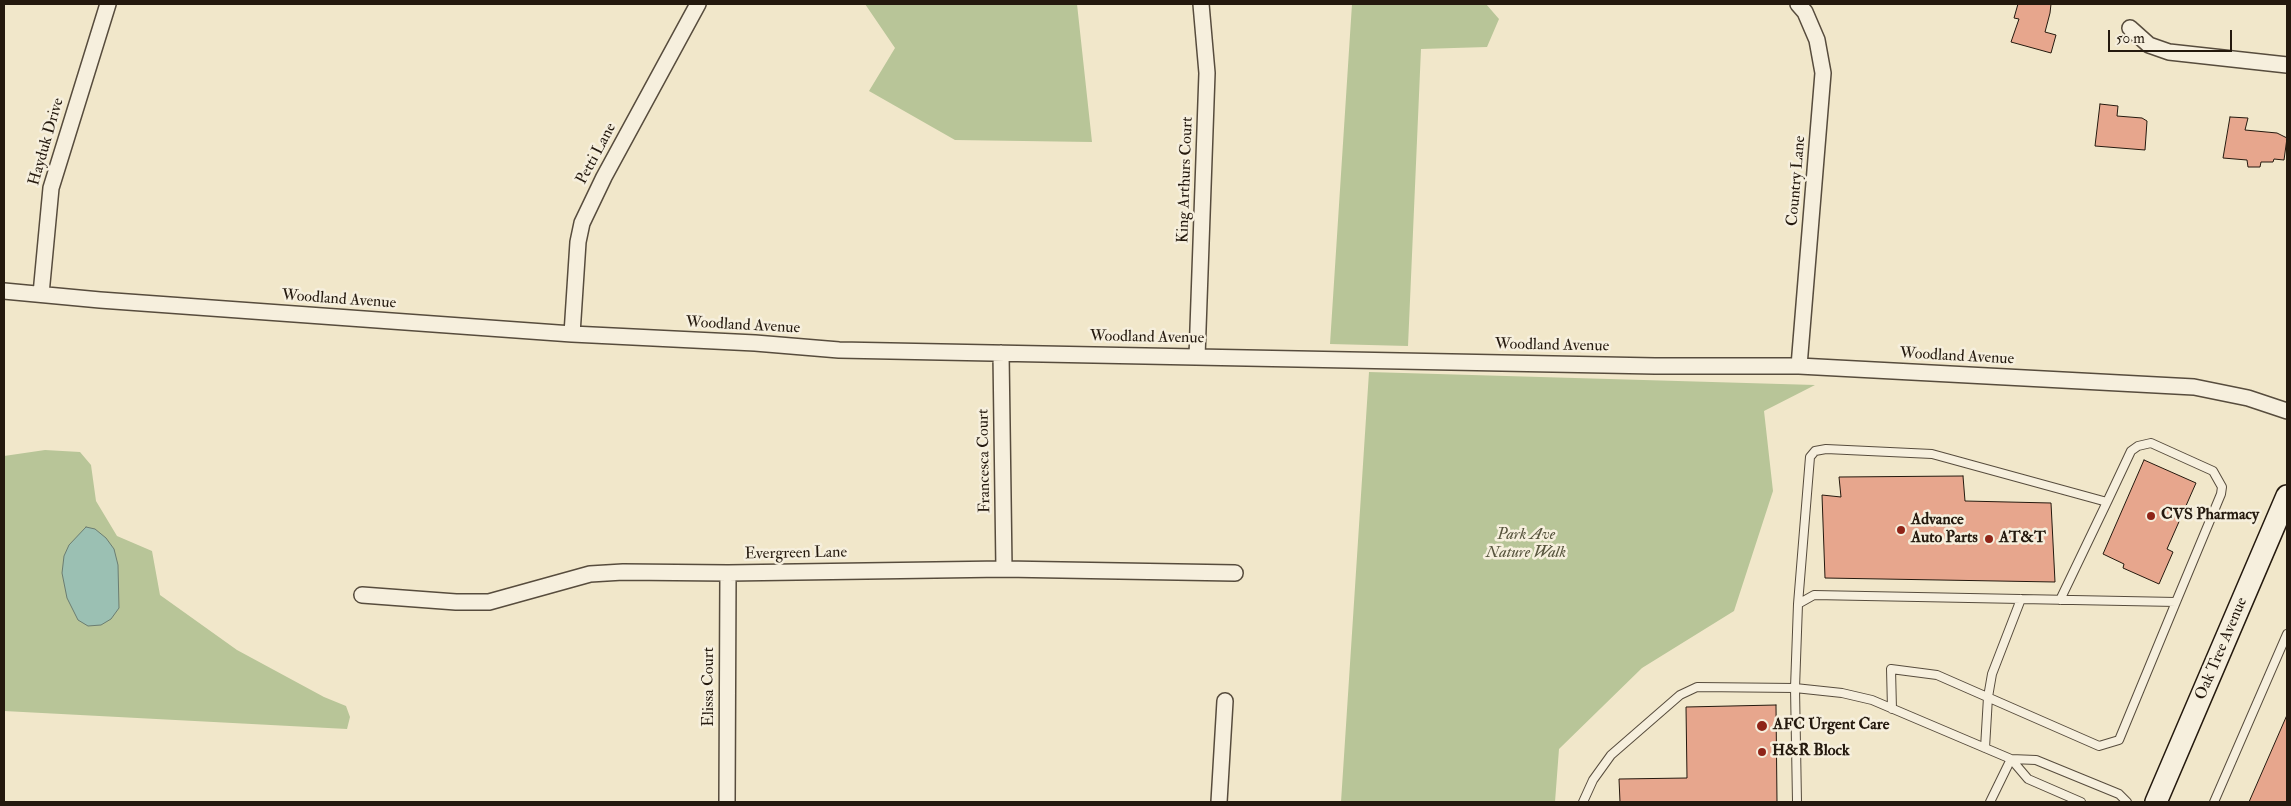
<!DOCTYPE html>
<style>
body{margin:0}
#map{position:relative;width:2291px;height:806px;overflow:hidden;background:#f1e7ca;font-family:"IM FELL Double Pica",serif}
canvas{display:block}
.frame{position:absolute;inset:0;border:5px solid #24190e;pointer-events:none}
.scale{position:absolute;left:2108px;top:30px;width:124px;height:22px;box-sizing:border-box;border:2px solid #24190e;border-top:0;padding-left:6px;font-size:15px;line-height:18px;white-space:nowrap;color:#24190e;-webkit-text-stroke:4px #f6efdd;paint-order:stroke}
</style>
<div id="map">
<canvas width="2291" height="806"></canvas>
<div class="frame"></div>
<div class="scale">50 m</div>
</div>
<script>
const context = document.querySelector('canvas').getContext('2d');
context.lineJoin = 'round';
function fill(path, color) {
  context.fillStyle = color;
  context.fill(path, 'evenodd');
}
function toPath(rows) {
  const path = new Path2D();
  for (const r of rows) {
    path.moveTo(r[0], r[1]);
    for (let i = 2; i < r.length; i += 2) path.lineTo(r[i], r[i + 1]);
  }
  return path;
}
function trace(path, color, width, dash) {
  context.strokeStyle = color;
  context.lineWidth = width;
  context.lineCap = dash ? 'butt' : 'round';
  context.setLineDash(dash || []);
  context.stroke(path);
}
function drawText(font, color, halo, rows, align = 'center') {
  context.font = font + ' "IM FELL Double Pica",serif';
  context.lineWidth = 5;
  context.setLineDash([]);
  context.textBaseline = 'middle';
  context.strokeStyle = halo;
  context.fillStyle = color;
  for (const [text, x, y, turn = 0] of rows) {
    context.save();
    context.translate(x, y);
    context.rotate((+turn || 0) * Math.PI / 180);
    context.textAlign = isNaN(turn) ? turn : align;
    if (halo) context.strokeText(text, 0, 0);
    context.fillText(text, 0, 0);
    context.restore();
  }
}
const green = toPath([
 [865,4,1077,4,1092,142,955,140,869,91,895,48],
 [1352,4,1486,4,1499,19,1487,47,1421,49,1408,346,1330,344],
 [1369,372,1815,385,1764,411,1773,491,1734,611,1642,668,1559,749,1555,802,1341,802],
 [45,450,80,452,91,465,96,501,117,536,152,551,160,595,237,650,324,697,346,706,350,717,347,729,4,711,4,456]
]);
const water = toPath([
 [86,527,95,529,106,538,114,549,118,565,119,608,111,619,101,625,88,626,78,620,67,598,62,573,64,556,69,545,86,527]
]);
const building = toPath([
 [2018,4,2051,4,2050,13,2045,32,2056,35,2051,53,2011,42,2019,19,2014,18,2018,4],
 [2100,104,2118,106,2117,116,2142,118,2147,121,2145,150,2095,146,2100,104],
 [2230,117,2248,118,2245,130,2277,133,2287,138,2284,160,2274,159,2273,162,2261,162,2260,167,2248,167,2247,160,2223,158,2230,117],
 [2144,460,2196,483,2167,549,2173,552,2159,584,2123,568,2124,564,2103,554,2144,460],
 [1963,476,1965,501,2051,503,2055,582,1825,578,1822,495,1841,497,1839,477,1963,476],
 [1776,705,1777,802,1620,802,1619,779,1687,778,1686,707,1776,705],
 [2287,715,2287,802,2249,802,2287,715]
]);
const lane = toPath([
 [2060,600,2107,502],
 [1798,604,1810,457,1815,451,1826,449,1932,454,2107,502,2131,451,2138,446,2151,443,2213,471,2222,487,2221,494,2176,602],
 [1985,748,1988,697,1992,674,2021,599],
 [2011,759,2028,779,2081,802],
 [1583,802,1593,780,1611,755,1680,695,1697,687,1795,688,1798,604,1814,595,2176,602,2119,740,2099,746,1937,675,1891,669,1892,709],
 [1797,802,1795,688,1842,693,1872,700,2011,759,2036,760,2119,794,2127,802],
 [1990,802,2011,759],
 [2214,802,2287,634]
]);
const street = toPath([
 [1798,4,1805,12,1817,40,1823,73,1799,366],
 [2130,28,2149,45,2169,52,2287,65],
 [4,291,100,300,572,334,755,343,839,350,1655,366,1799,366,2194,387,2248,398,2287,411],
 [41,294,51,188,108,4],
 [572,334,578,242,582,223,604,177,698,4],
 [1001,353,1004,569],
 [1197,357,1207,73,1201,4],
 [362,595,456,602,489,602,590,574,623,572,728,573,1004,569,1235,573],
 [727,802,728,573],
 [1219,802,1225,701]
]);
const secondary = toPath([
 [2156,802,2287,496]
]);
const markers = [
 [2151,516,5,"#8f2418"],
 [1901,530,5,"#8f2418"],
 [1989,539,5,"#8f2418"],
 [1762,726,6,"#8f2418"],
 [1762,752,5,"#8f2418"]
];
const streetNames = [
 ["Hayduk Drive",47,142,-74],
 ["Petti Lane",597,154,-62],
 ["King Arthurs Court",1186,180,-88],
 ["Country Lane",1797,181,-85],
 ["Woodland Avenue",339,300,4],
 ["Woodland Avenue",743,326,3],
 ["Woodland Avenue",1147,338,1],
 ["Woodland Avenue",1552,346,1],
 ["Woodland Avenue",1957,357,3],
 ["Francesca Court",985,461,-91],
 ["Evergreen Lane",796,554,-1],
 ["Oak Tree Avenue",2222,649,-67],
 ["Elissa Court",710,687,-90]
];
const poiNames = [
 ["CVS Pharmacy",2161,516],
 ["Advance",1911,521],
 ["Auto Parts",1911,539],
 ["AT&T",1999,539],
 ["AFC Urgent Care",1773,726],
 ["H&R Block",1772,752]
];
const parkNames = [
 ["Park Ave",1526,536],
 ["Nature Walk",1526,554]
];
fill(green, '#b8c598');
fill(water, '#9bc0b3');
trace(water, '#6b7d71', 1);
fill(building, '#e7a68d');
trace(building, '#24190e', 1);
trace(lane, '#574c3d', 10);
trace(street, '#574c3d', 18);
trace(secondary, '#24190e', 24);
trace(lane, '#f6efdd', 8);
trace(street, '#f6efdd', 15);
trace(secondary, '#f6efdd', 21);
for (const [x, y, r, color] of markers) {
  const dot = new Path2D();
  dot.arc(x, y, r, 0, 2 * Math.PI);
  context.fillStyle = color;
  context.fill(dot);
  trace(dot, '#f6efdd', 2);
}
drawText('16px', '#24190e', '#f6efdd', streetNames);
drawText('bold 16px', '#24190e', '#f6efdd', poiNames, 'left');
drawText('italic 16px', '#58553e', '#f6efdd', parkNames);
</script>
